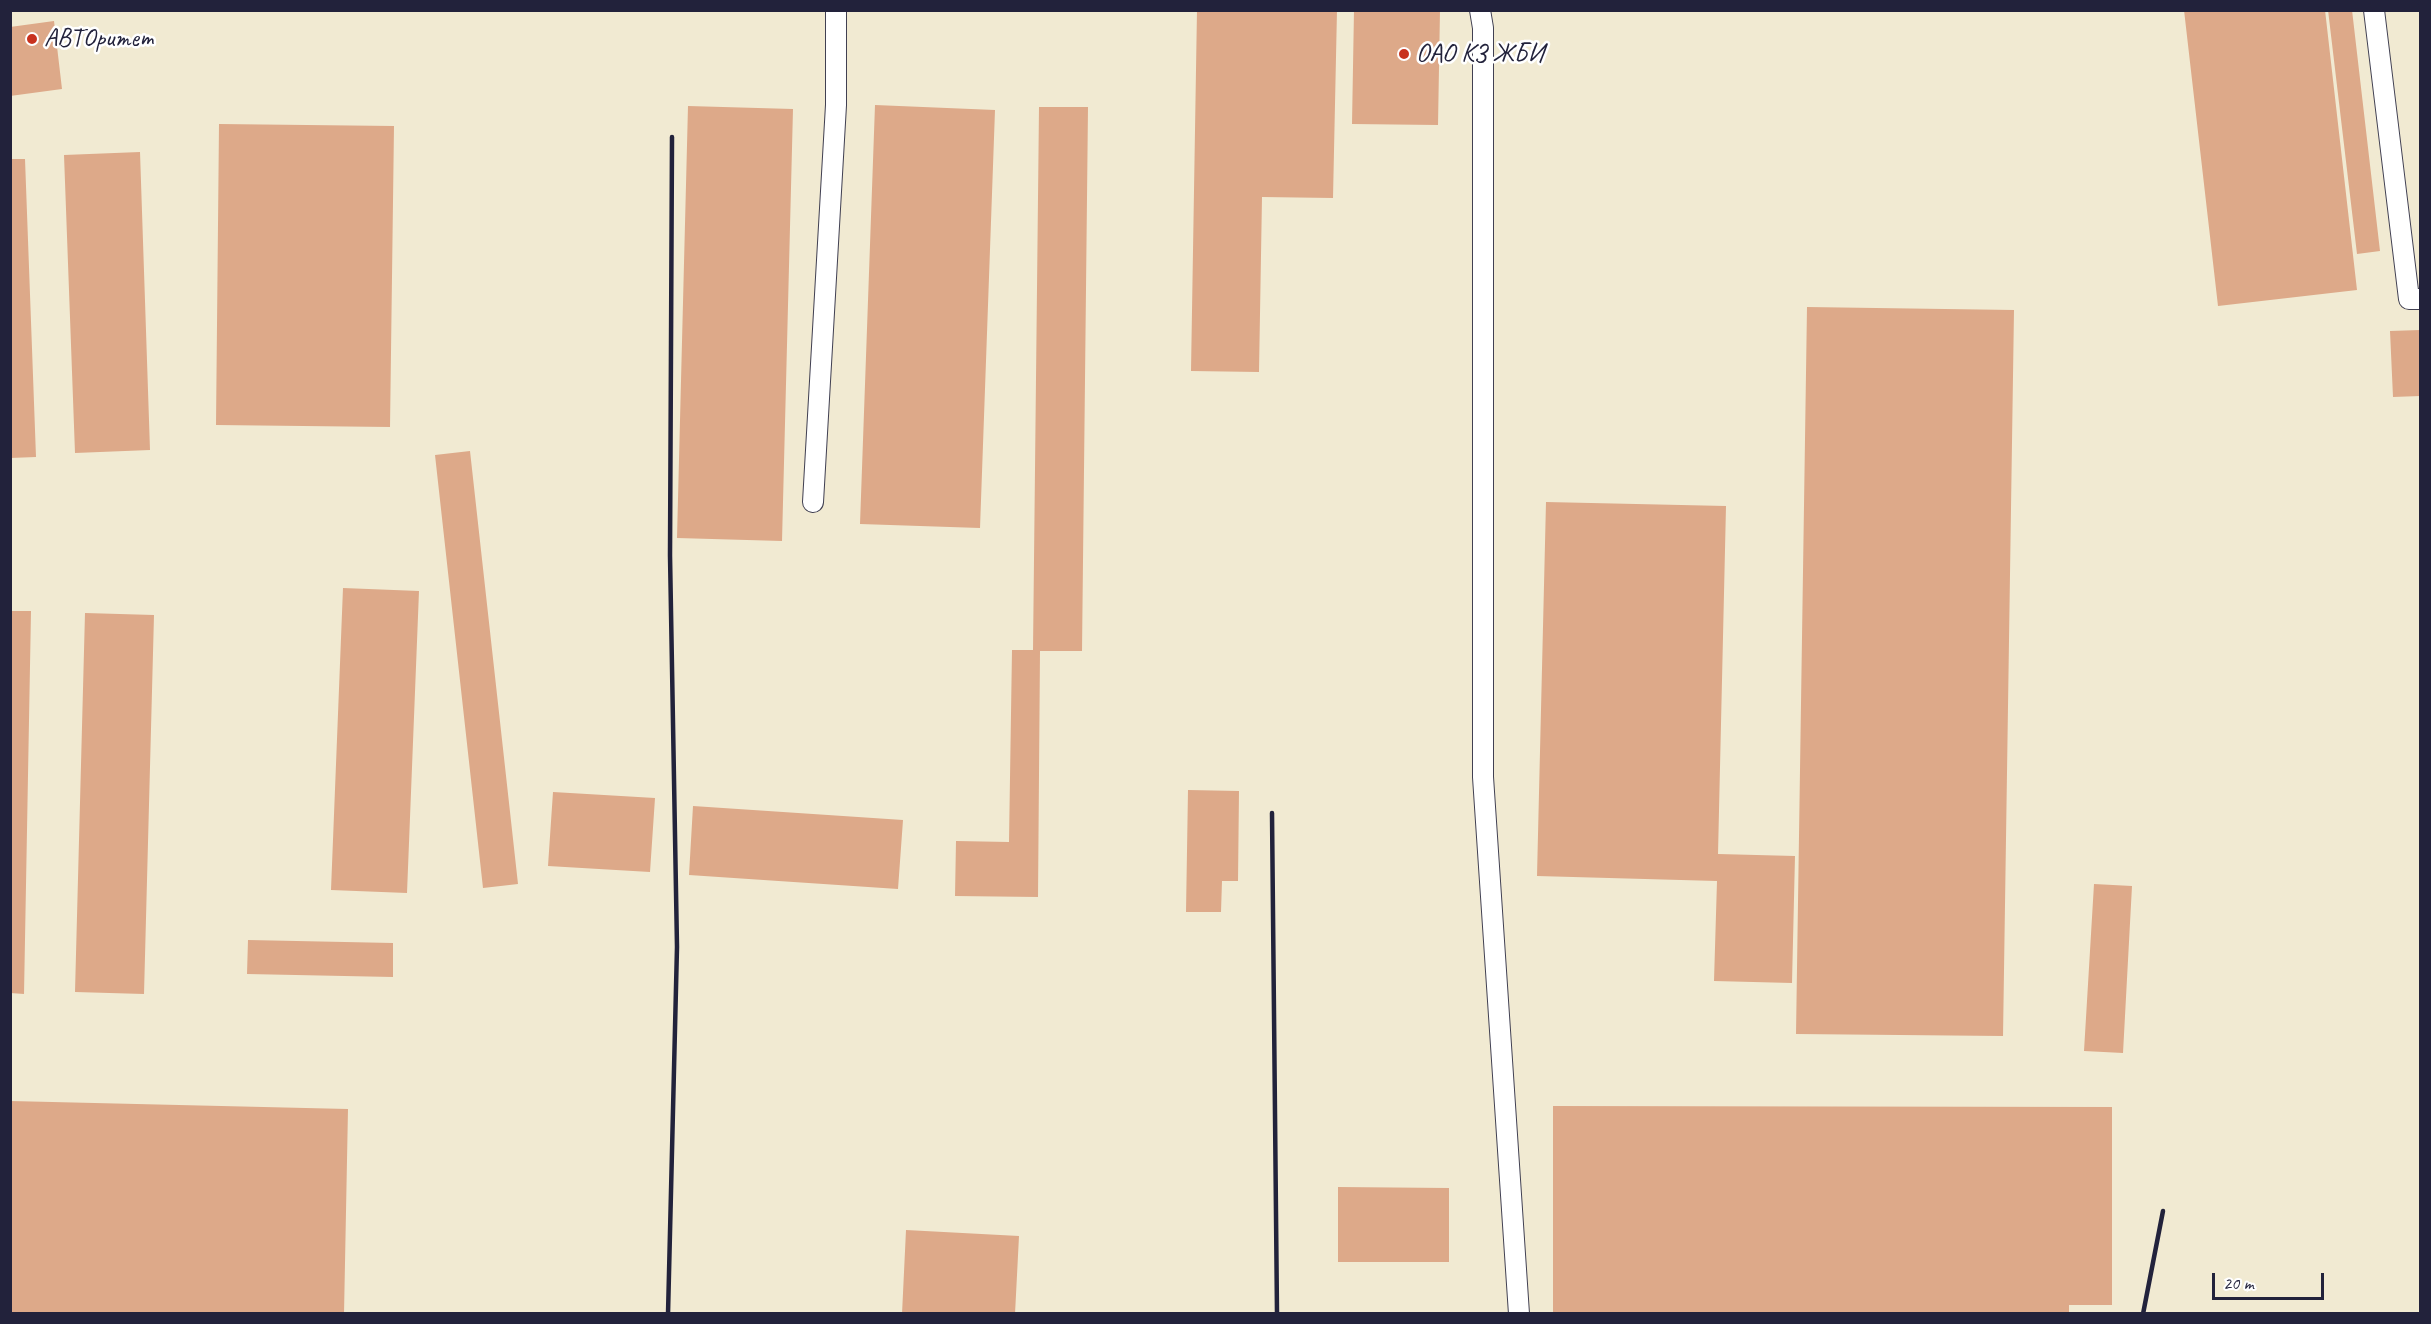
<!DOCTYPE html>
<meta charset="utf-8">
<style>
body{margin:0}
#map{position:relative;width:2431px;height:1324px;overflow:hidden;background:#f1ead2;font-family:Caveat,sans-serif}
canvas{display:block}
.frame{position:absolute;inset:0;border:12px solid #22223b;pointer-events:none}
.scale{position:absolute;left:2212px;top:1273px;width:112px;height:27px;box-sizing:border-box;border:3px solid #22223b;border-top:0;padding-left:8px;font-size:18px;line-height:21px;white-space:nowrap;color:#22223b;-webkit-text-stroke:4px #fff;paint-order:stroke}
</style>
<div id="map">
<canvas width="2431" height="1324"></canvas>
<div class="frame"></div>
<div class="scale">20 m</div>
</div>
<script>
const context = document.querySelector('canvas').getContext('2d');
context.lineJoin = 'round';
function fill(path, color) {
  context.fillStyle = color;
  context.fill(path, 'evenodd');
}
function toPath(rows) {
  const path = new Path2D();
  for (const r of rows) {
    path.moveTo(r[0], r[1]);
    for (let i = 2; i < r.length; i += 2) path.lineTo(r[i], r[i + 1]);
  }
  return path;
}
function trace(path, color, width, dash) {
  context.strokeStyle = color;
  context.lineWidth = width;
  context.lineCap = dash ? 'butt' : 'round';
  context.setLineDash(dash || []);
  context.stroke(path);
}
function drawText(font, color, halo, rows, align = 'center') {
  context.font = font + ' Caveat,sans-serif';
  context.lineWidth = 5;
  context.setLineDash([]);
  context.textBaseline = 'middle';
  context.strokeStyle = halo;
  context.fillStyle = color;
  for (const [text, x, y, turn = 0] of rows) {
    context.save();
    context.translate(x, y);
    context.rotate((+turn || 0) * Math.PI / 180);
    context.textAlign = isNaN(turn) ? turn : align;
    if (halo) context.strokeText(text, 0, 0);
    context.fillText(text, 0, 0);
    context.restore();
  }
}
const building = toPath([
 [1197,10,1337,10,1333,198,1262,197,1259,372,1191,371],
 [1354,10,1440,10,1438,125,1352,124],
 [2184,10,2325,10,2357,290,2218,306],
 [2328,10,2352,10,2380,251,2357,254],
 [54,21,62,89,10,96,10,27],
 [875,105,995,110,980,528,860,524],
 [688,106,793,109,782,541,677,538],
 [1039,107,1088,107,1082,651,1040,651,1038,897,955,896,956,841,1009,842,1012,650,1033,650],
 [219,124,394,126,390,427,216,425],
 [140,152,150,450,75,453,64,155],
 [10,159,25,159,36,457,10,458],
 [1807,307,2014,310,2003,1036,1796,1034],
 [2420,330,2420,396,2393,397,2390,331],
 [470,451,518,884,483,888,435,455],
 [1546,502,1726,506,1718,854,1795,856,1792,983,1714,981,1717,881,1537,876],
 [343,588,419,591,407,893,331,890],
 [10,611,31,611,24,994,10,993],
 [85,613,154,615,144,994,75,992],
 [1188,790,1239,791,1238,881,1222,881,1221,912,1186,912],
 [553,792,655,798,650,872,548,866],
 [693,806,903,820,898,889,689,875],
 [2094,884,2132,886,2123,1053,2084,1051],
 [248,940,393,943,393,977,247,974],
 [10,1101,348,1109,344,1314,10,1314],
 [1553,1106,2112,1107,2112,1305,2069,1305,2069,1314,1553,1314],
 [1338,1187,1449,1188,1449,1262,1338,1262],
 [906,1230,1019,1236,1015,1314,902,1314]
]);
const service = toPath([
 [1480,10,1483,28,1483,777,1519,1314],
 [2374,10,2409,299,2420,299],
 [813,502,836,105,836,10]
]);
const rail = toPath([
 [1272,813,1277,1314],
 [668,1314,677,947,670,555,672,137],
 [2143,1314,2163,1211]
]);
const markers = [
 [32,39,6,"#c8321e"],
 [1404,54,6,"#c8321e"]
];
const poiNames = [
 ["АВТОритет",44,39],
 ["ОАО КЗ ЖБИ",1416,54]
];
fill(building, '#dda989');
trace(service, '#414052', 22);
trace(service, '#fff', 20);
trace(rail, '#22223b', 4.5);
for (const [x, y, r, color] of markers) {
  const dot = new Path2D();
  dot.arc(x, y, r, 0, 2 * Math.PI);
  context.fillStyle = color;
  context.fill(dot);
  trace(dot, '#fff', 2);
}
drawText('26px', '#22223b', '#fff', poiNames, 'left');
</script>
